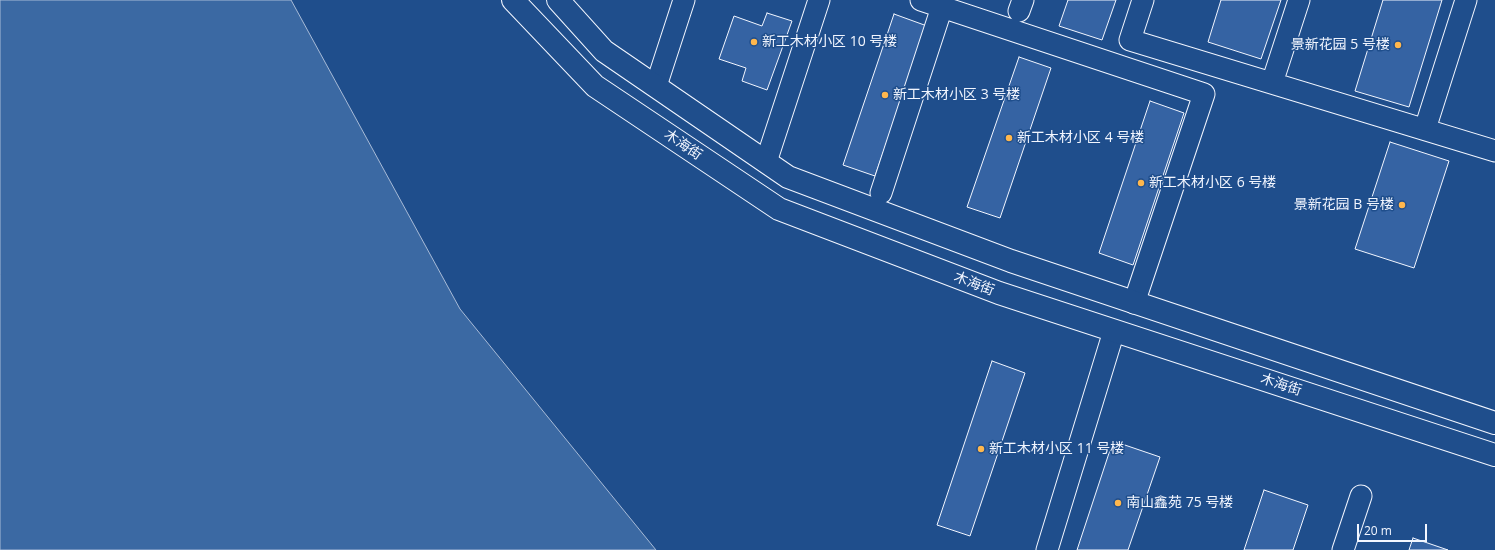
<!DOCTYPE html>
<meta charset="utf-8">
<style>
body{margin:0}
#map{position:relative;width:1495px;height:550px;overflow:hidden;background:#1f4e8c;font-family:"Open Sans",sans-serif}
canvas{display:block}
.scale{position:absolute;left:1357px;top:524px;width:70px;height:18px;box-sizing:border-box;border:2px solid #f2f6ff;border-top:0;padding-left:5px;font-size:12px;line-height:14px;white-space:nowrap;color:#f2f6ff;-webkit-text-stroke:3px #1f4e8c;paint-order:stroke}
</style>
<div id="map">
<canvas width="1495" height="550"></canvas>
<div class="scale">20 m</div>
</div>
<script>
const context = document.querySelector('canvas').getContext('2d');
context.lineJoin = 'round';
function fill(path, color) {
  context.fillStyle = color;
  context.fill(path, 'evenodd');
}
function toPath(rows) {
  const path = new Path2D();
  for (const r of rows) {
    path.moveTo(r[0], r[1]);
    for (let i = 2; i < r.length; i += 2) path.lineTo(r[i], r[i + 1]);
  }
  return path;
}
function trace(path, color, width, dash) {
  context.strokeStyle = color;
  context.lineWidth = width;
  context.lineCap = dash ? 'butt' : 'round';
  context.setLineDash(dash || []);
  context.stroke(path);
}
function drawText(font, color, halo, rows, align = 'center') {
  context.font = font + ' "Open Sans","Noto Sans SC",sans-serif';
  context.lineWidth = 3;
  context.setLineDash([]);
  context.textBaseline = 'middle';
  context.strokeStyle = halo;
  context.fillStyle = color;
  for (const [text, x, y, turn = 0] of rows) {
    context.save();
    context.translate(x, y);
    context.rotate((+turn || 0) * Math.PI / 180);
    context.textAlign = isNaN(turn) ? turn : align;
    if (halo) context.strokeText(text, 0, 0);
    context.fillText(text, 0, 0);
    context.restore();
  }
}
const water = toPath([
 [0,0,291,0,460,309,656,550,0,550,0,0]
]);
const building = toPath([
 [1068,0,1116,0,1102,40,1059,26,1068,0],
 [1221,0,1281,0,1261,59,1208,42,1221,0],
 [1383,0,1442,0,1409,107,1355,91,1383,0],
 [767,13,792,21,767,90,742,81,746,68,719,59,734,16,762,26,767,13],
 [894,14,927,26,875,176,843,165,894,14],
 [1019,57,1051,68,1000,218,967,207,1019,57],
 [1150,101,1184,113,1133,265,1099,253,1150,101],
 [1390,142,1449,161,1414,268,1355,249,1390,142],
 [992,361,1025,373,970,536,937,525,992,361],
 [1113,441,1160,457,1128,550,1077,550,1113,441],
 [1264,490,1308,505,1293,550,1244,550,1264,490],
 [1413,538,1448,550,1409,550,1413,538]
]);
const minor = toPath([
 [921,0,1204,94,1134,303],
 [1143,0,1130,40,1495,151],
 [1019,11,1023,0],
 [1272,83,1299,0],
 [656,86,684,0],
 [1425,129,1466,0],
 [766,162,819,0],
 [881,193,942,7],
 [1047,550,1114,331],
 [1343,550,1361,496]
]);
const secondary = toPath([
 [513,0,595,86,779,209,999,293,1495,455],
 [558,0,604,51,788,177,1011,261,1495,423]
]);
const markers = [
 [754,42,4,"#ffb74d"],
 [1398,45,4,"#ffb74d"],
 [885,95,4,"#ffb74d"],
 [1009,138,4,"#ffb74d"],
 [1141,183,4,"#ffb74d"],
 [1402,205,4,"#ffb74d"],
 [981,449,4,"#ffb74d"],
 [1118,503,4,"#ffb74d"]
];
const poiNames = [
 ["新工木材小区 10 号楼",762,42],
 ["景新花园 5 号楼",1390,45,"right"],
 ["新工木材小区 3 号楼",893,95],
 ["新工木材小区 4 号楼",1017,138],
 ["新工木材小区 6 号楼",1149,183],
 ["景新花园 B 号楼",1394,205,"right"],
 ["新工木材小区 11 号楼",989,449],
 ["南山鑫苑 75 号楼",1126,503]
];
const streetNames = [
 ["木海街",683,145,34],
 ["木海街",974,284,21],
 ["木海街",1281,385,18]
];
fill(water, '#3b69a3');
trace(water, '#a8bbd7', 1);
fill(building, '#3563a3');
trace(building, '#f2f6ff', 1);
trace(minor, '#f2f6ff', 23);
trace(secondary, '#f2f6ff', 24);
trace(minor, '#1f4e8c', 21);
trace(secondary, '#1f4e8c', 22);
for (const [x, y, r, color] of markers) {
  const dot = new Path2D();
  dot.arc(x, y, r, 0, 2 * Math.PI);
  context.fillStyle = color;
  context.fill(dot);
  trace(dot, '#1f4e8c', 1.5);
}
drawText('14px', '#f2f6ff', '#1f4e8c', poiNames, 'left');
drawText('14px', '#f2f6ff', '#1f4e8c', streetNames);
</script>
